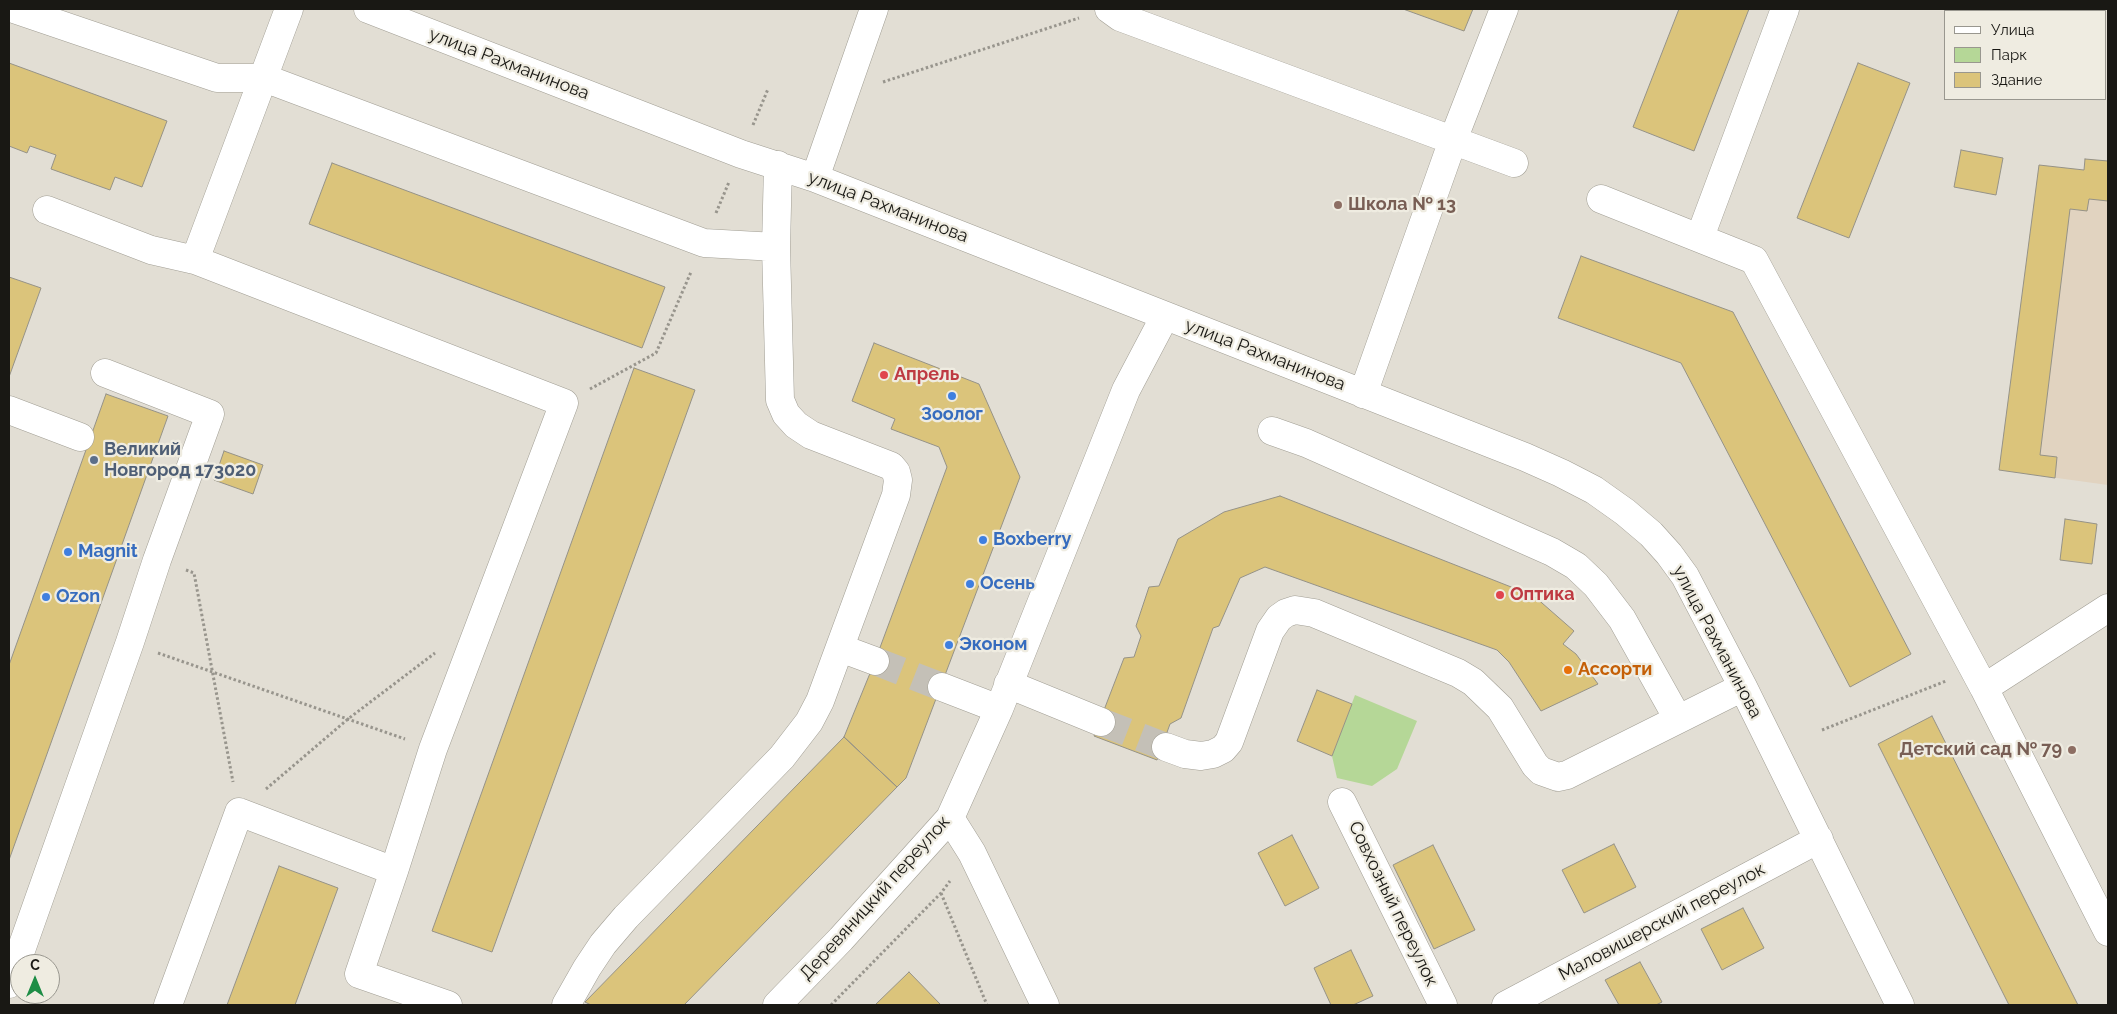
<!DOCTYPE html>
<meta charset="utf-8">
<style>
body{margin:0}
#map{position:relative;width:2117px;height:1014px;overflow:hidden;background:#e2ded4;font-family:Raleway,sans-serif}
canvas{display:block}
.frame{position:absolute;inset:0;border:10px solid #191814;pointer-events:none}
.legend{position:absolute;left:1944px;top:10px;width:162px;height:90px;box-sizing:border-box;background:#efece1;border:1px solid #99978f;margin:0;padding:6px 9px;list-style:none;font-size:15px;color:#191814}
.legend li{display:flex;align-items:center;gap:10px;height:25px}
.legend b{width:25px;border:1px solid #99978f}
.north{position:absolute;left:10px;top:954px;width:50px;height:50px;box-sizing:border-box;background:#efece1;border:1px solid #99978f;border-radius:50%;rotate:0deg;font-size:14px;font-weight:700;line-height:20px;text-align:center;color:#191814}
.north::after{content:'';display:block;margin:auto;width:18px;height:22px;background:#1e8d46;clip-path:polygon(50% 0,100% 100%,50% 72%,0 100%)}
</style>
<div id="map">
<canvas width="2117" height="1014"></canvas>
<div class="frame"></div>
<ul class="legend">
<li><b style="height:6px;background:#fff"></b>Улица</li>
<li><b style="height:14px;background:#b5d797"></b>Парк</li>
<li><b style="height:14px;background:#dbc47b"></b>Здание</li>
</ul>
<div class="north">С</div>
</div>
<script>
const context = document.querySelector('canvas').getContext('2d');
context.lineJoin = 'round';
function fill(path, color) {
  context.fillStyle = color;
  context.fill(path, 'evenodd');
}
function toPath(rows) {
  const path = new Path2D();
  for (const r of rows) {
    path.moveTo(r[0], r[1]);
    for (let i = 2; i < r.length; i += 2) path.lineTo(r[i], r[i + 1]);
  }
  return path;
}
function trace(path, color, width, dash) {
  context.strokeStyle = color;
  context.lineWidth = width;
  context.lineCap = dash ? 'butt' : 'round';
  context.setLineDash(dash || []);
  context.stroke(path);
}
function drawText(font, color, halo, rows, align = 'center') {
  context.font = font + ' Raleway,sans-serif';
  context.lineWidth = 4.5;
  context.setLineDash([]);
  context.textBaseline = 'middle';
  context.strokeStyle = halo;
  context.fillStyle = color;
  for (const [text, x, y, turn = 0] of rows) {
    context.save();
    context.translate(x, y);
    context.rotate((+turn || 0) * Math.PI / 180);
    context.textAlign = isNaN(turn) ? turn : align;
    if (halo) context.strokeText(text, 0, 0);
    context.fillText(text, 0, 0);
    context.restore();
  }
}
const industrial = toPath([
 [2085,159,2108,161,2108,485,1999,470,2039,165,2084,170]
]);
const green = toPath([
 [1355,695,1417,721,1397,769,1372,786,1337,778,1332,756]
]);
const building = toPath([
 [1403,9,1473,9,1464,31,1403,9],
 [1679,9,1749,9,1694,151,1633,127,1679,9],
 [9,63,167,121,142,187,115,177,110,190,51,169,56,155,30,146,27,153,9,146,9,63],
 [1858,63,1910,83,1849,238,1797,218,1858,63],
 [1961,150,2003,158,1996,195,1954,187,1961,150],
 [2085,159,2108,161,2108,201,2089,199,2087,211,2070,209,2040,455,2057,457,2055,478,1999,470,2039,165,2084,170,2085,159],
 [332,163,665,287,642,348,309,224,332,163],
 [1581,256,1733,312,1911,654,1850,687,1681,363,1558,318,1581,256],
 [9,277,41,288,9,377,9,277],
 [874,343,979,384,1020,477,906,778,897,787,844,737,875,661,947,467,939,447,891,429,895,419,852,401,874,343],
 [634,368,695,390,492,952,432,931,634,368],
 [106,394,168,416,9,860,9,665,106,394],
 [224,451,263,465,253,494,214,480,224,451],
 [1280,496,1534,596,1574,631,1563,644,1576,654,1598,684,1541,711,1509,662,1497,650,1265,567,1240,578,1219,626,1213,628,1181,718,1170,724,1157,760,1094,736,1124,658,1134,657,1141,636,1136,626,1149,587,1159,586,1178,539,1224,512,1280,496],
 [2065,519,2097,524,2092,564,2060,560,2065,519],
 [1317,690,1352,704,1332,756,1297,741,1317,690],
 [1932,716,1977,805,2078,1005,2009,1005,1878,744,1932,716],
 [844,737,897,787,684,1005,591,1005,585,1002,844,737],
 [1292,835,1319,888,1285,906,1258,853,1292,835],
 [1614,844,1636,887,1584,913,1562,870,1614,844],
 [1433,845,1475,930,1434,949,1393,865,1433,845],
 [279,866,338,888,295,1005,227,1005,279,866],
 [1743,908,1764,948,1722,970,1701,929,1743,908],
 [1351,950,1373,996,1353,1005,1331,1005,1314,968,1351,950],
 [1640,962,1662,1002,1656,1005,1619,1005,1605,980,1640,962],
 [909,972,941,1005,875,1005,909,972]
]);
const minorTunnel = toPath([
 [875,661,942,687],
 [1101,722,1166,747]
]);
const path = toPath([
 [883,82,1079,18],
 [753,125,768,89],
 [716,213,729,182],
 [590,389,656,353,691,272],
 [186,570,194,573,233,782],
 [158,653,405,739],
 [1822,730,1946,681],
 [266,789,348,719,435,653],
 [941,893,987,1005],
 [831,1005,941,893,950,881]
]);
const minor = toPath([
 [14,9,217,78,264,78,704,243,776,247],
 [368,9,741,154,815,178,1525,457,1561,473,1594,490,1625,512,1651,534,1669,554,1685,576,1743,687,1900,1005],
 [1109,9,1120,17,1514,163],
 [815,178,874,9],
 [1601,199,1754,260,1984,688,2108,932],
 [47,210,151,250,195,260,564,403,433,749,394,871,359,974,448,1005],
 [1700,237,1785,9],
 [195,260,289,9],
 [1363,394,1453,140,1504,9],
 [9,410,80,437],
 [1272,431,1306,443,1552,552,1576,566,1596,585,1622,619,1678,719],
 [840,648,875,661],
 [1008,684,1101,722],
 [942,687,999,709],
 [1984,688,2108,608],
 [1166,747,1185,754,1201,756,1213,754,1223,749,1229,742,1270,631,1279,618,1286,613,1295,610,1314,613,1458,673,1473,682,1500,708,1535,765,1541,771,1558,777,1567,775,1743,687],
 [1342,802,1443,1005],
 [950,818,972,853,1045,1005],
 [9,984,130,642,157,560,210,414,105,373],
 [168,1005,239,812,394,871],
 [566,1005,587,968,603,944,626,917,782,757,809,722,820,701,896,495,898,480,896,472,891,466,811,435,796,425,786,414,780,400,776,247,778,165],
 [777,1005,841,939,950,818,999,709,1126,390,1165,316],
 [1506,1005,1819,839]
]);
const markers = [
 [1338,205,5,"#8d6e63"],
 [884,375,5,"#e0444e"],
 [952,396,5,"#3f7fe0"],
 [94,460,5,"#5c6f8a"],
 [983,540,5,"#3f7fe0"],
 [68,552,5,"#3f7fe0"],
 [970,584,5,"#3f7fe0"],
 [1500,595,5,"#e0444e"],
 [46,597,5,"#3f7fe0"],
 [949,645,5,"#3f7fe0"],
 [1568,670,5,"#e8710a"],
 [2072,750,5,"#8d6e63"]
];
const streetNames = [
 ["улица Рахманинова",509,64,21],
 ["улица Рахманинова",888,207,21],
 ["улица Рахманинова",1265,355,21],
 ["улица Рахманинова",1717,642,62],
 ["Деревяницкий переулок",875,898,-48],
 ["Совхозный переулок",1393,904,64],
 ["Маловишерский переулок",1662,922,-28]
];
const educationNames = [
 ["Школа № 13",1348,205],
 ["Детский сад № 79",2062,750,"right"]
];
const healthNames = [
 ["Апрель",894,375],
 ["Оптика",1510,595]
];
const shopNames = [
 ["Зоолог",952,415,"center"],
 ["Boxberry",993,540],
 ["Magnit",78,552],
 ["Осень",980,584],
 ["Ozon",56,597],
 ["Эконом",959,645]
];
const serviceNames = [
 ["Великий",104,450],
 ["Новгород 173020",104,471]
];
const foodNames = [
 ["Ассорти",1578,670]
];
fill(industrial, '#e1d3c0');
fill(green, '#b5d797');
fill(building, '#dbc47b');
trace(building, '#959287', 1);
trace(minorTunnel, '#c4c0b7', 28, [28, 14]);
trace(minor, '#a19e94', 29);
trace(path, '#98958d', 3, [2.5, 2.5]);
trace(minor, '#fff', 28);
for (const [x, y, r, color] of markers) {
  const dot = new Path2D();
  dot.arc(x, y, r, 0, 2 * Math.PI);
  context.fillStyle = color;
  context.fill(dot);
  trace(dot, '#efece1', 2);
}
drawText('18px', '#191814', '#efece1', streetNames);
drawText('bold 18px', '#785e54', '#efece1', educationNames, 'left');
drawText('bold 18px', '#be3a42', '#efece1', healthNames, 'left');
drawText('bold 18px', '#366cbe', '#efece1', shopNames, 'left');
drawText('bold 18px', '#4e5e75', '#efece1', serviceNames, 'left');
drawText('bold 18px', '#c56008', '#efece1', foodNames, 'left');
</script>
